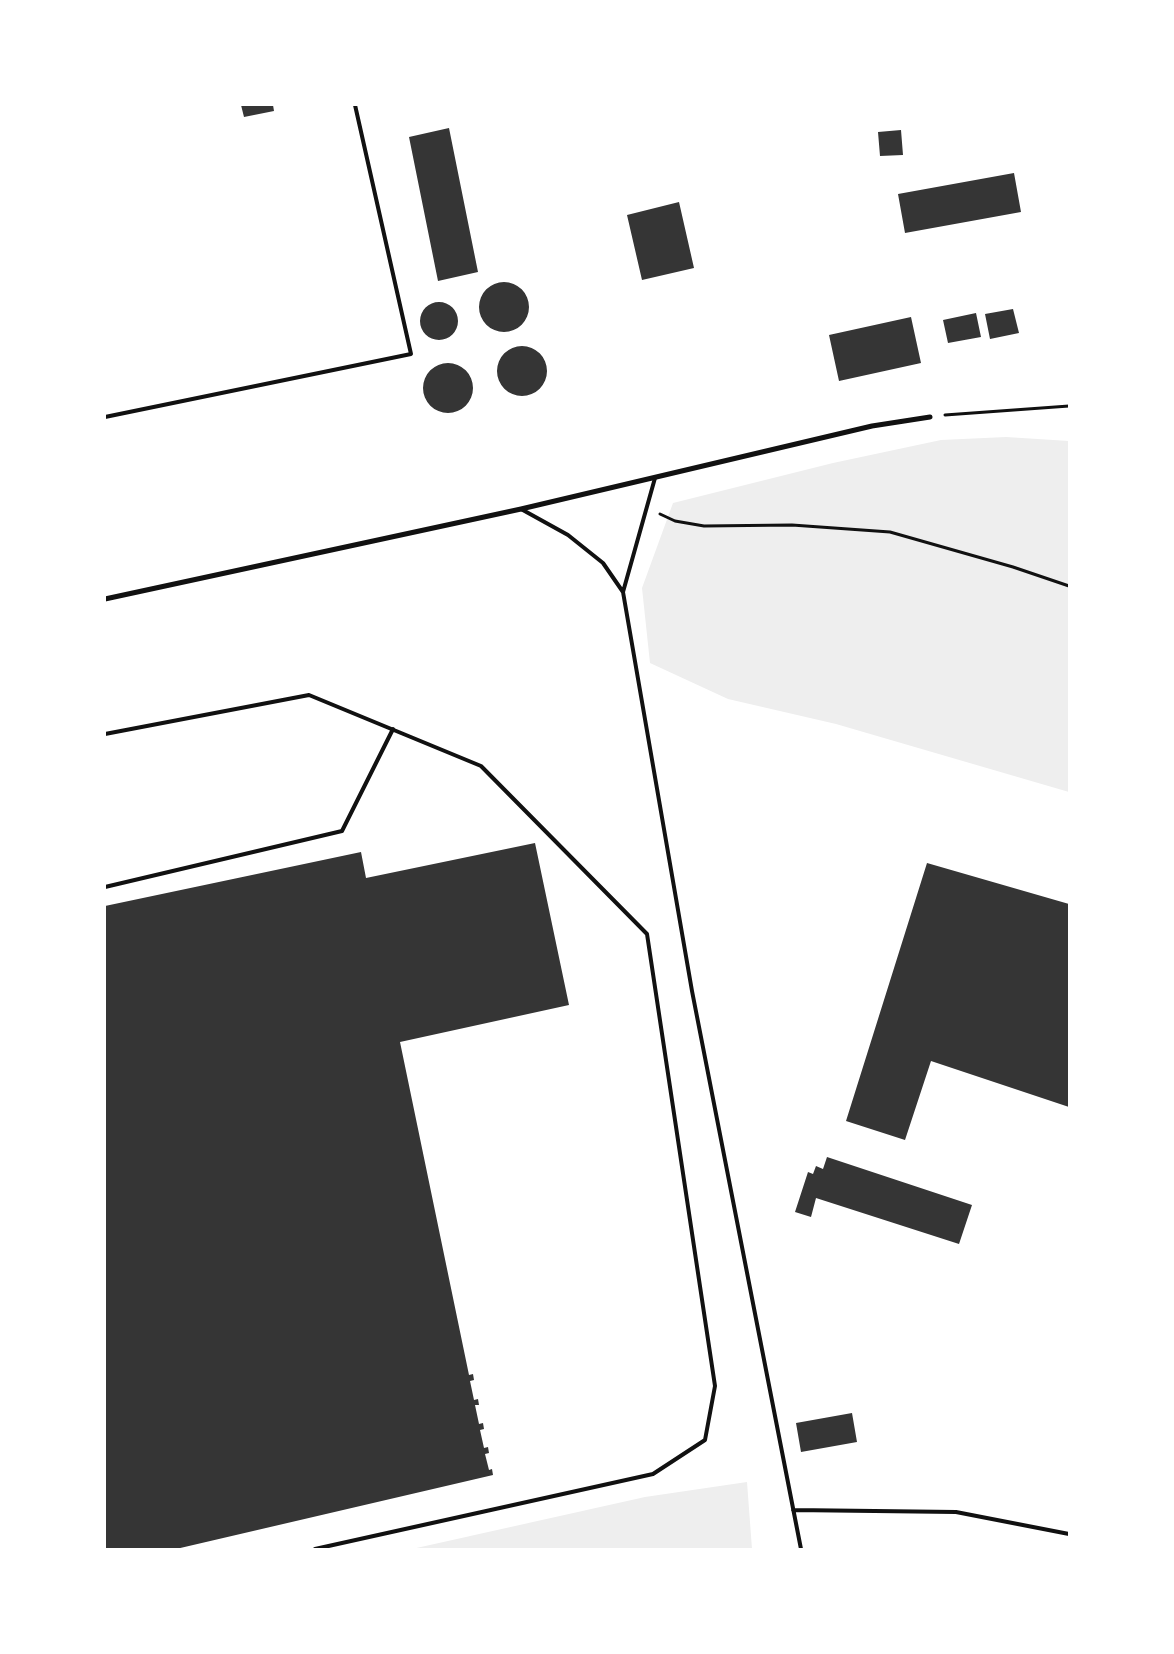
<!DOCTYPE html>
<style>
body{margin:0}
#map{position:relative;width:1174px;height:1654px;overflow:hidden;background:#fff;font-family:"Titillium Web",sans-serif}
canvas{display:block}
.frame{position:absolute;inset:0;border:106px solid #fff;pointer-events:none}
</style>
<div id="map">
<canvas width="1174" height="1654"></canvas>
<div class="frame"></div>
</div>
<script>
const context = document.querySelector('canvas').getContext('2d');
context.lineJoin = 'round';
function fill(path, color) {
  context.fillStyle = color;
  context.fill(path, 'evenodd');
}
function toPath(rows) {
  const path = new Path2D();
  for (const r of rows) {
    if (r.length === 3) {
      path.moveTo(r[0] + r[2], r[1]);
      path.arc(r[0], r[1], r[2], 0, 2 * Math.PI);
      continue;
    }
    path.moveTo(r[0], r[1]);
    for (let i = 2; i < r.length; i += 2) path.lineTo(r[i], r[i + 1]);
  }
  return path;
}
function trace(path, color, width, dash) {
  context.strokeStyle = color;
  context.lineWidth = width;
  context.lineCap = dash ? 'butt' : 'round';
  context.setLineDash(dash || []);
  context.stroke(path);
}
const green = toPath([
 [1006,437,1069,441,1069,792,836,724,728,699,650,663,642,588,673,503,833,463,941,440],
 [747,1482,752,1549,412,1549,645,1497]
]);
const building = toPath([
 [241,105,273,105,274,111,244,117],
 [449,128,478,272,438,281,409,137],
 [901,130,903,155,880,156,878,132],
 [1014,173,1021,212,905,233,898,194],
 [679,202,694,268,642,280,627,215],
 [504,307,25],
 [439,321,19],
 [1013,309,1019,333,990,339,985,314],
 [976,313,981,337,948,343,943,320],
 [911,317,921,363,839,381,829,335],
 [522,371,25],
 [448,388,25],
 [535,843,569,1005,400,1042,469,1375,473,1374,474,1380,470,1381,474,1400,478,1399,479,1405,475,1405,479,1424,483,1423,484,1429,480,1430,484,1448,488,1447,489,1453,485,1454,489,1470,492,1469,493,1475,176,1549,105,1549,105,906,361,852,366,878],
 [927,863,1069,904,1069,1107,931,1061,905,1140,846,1121],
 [827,1157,972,1205,959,1244,816,1198,811,1217,795,1212,808,1172,813,1174,816,1166,823,1169],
 [852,1413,857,1442,801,1452,796,1423]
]);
const path = toPath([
 [945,415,1069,406],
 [660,514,675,521,704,526,792,525,890,532,1013,567,1069,586]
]);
const service = toPath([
 [105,417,411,354,355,105],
 [521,509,568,535,603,563,623,592,692,991,801,1549],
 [623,592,655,478],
 [105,734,309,695,481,766,647,934,715,1386,705,1440,653,1474,315,1549],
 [105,887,342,831,393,729],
 [793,1510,956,1512,1069,1534]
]);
const minor = toPath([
 [105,599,521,509,872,426,930,417]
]);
fill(green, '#eee');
fill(building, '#353535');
trace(path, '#111', 3);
trace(service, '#111', 4);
trace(minor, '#111', 5);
</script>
